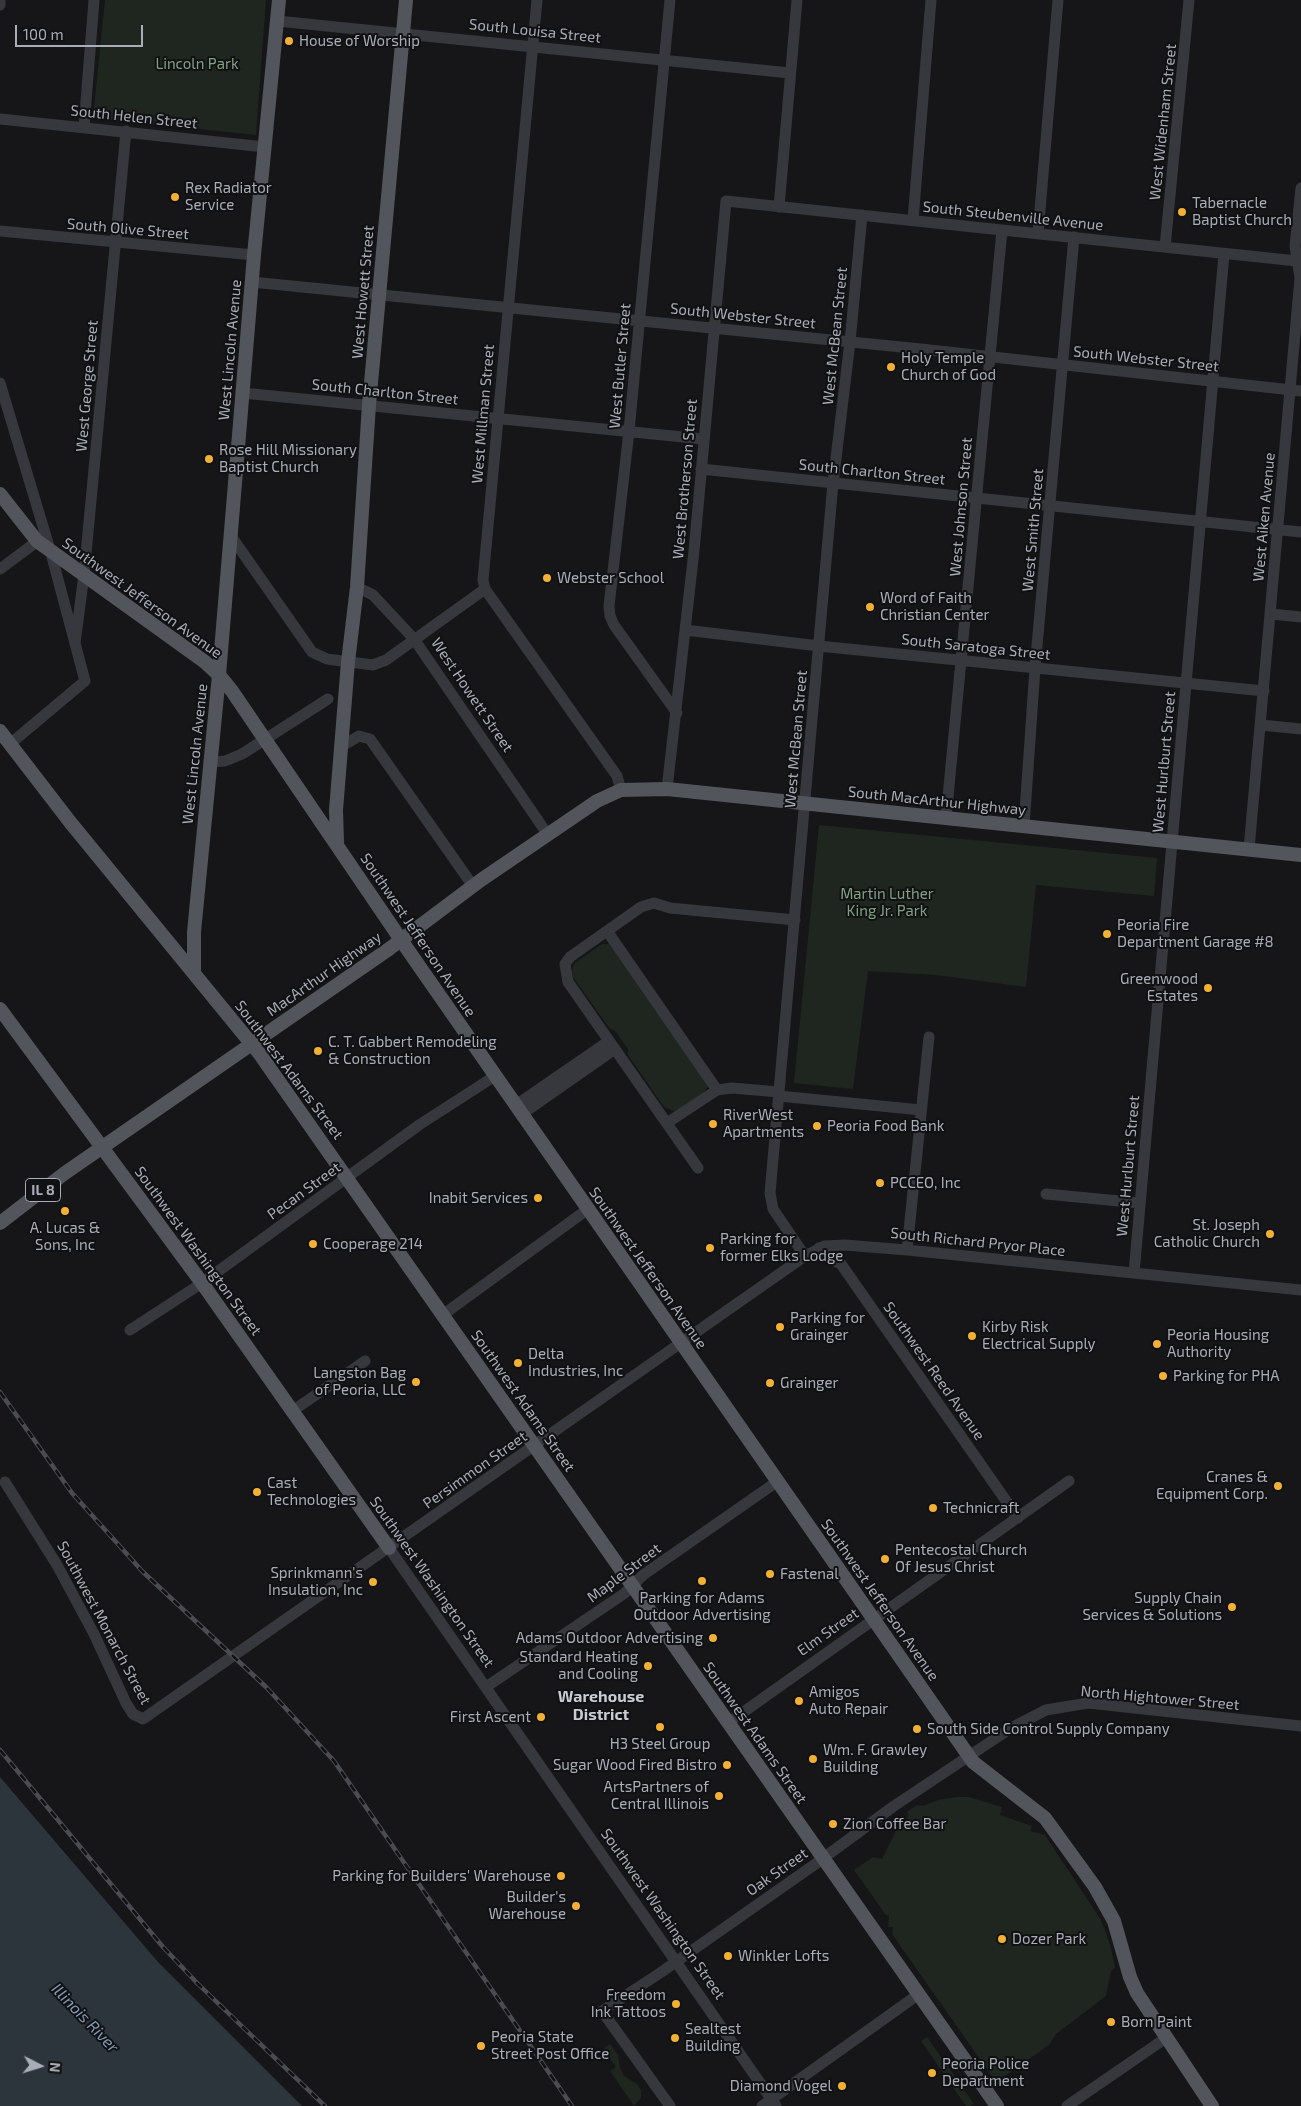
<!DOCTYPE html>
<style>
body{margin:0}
#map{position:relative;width:1301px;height:2106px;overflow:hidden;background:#161618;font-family:"Exo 2",sans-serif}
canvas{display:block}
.north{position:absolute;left:15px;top:2041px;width:50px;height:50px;-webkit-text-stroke:4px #111113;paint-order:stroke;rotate:95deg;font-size:14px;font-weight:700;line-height:20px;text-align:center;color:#a8adb8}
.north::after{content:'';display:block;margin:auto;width:18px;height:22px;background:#a8adb8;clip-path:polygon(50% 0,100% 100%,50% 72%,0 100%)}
.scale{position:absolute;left:15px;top:25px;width:128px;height:22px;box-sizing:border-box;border:2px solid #a8adb8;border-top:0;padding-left:6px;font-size:15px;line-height:18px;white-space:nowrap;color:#a8adb8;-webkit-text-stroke:4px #111113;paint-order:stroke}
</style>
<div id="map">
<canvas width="1301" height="2106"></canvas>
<div class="north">N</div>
<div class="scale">100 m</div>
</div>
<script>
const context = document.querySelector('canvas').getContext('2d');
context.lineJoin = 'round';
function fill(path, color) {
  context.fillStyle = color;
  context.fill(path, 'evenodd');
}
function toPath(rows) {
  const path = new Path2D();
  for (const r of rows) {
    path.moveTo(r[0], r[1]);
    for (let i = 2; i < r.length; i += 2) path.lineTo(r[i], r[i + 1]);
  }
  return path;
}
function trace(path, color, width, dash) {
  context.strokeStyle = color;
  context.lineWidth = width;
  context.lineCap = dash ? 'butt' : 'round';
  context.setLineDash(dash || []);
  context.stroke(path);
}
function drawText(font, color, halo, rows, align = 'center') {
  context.font = font + ' "Exo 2",sans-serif';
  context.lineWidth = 4;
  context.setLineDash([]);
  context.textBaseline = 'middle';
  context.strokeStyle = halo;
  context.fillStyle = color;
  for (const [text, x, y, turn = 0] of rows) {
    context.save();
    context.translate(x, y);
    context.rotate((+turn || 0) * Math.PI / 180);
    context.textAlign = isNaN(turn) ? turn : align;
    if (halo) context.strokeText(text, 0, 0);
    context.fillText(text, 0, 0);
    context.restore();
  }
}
const green = toPath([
 [105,0,266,0,256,135,93,118],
 [819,825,1157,858,1154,896,1036,885,1026,987,936,975,868,971,853,1089,794,1083],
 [602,944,609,944,708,1086,704,1093,676,1112,664,1107,628,1055,628,1049,615,1031,609,1028,573,977,572,970,575,963],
 [956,1797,969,1797,1002,1807,1000,1815,1032,1826,1030,1831,1045,1835,1101,1920,1110,1944,1115,1968,1111,1971,1106,1996,1056,2034,1049,2045,996,2082,892,1934,893,1927,888,1927,889,1915,886,1915,854,1870,873,1857,882,1859,897,1829,909,1816,907,1812,917,1805,923,1806,938,1800],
 [927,2037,974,2104,970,2106,966,2106,921,2041],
 [610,2044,618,2055,620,2068,624,2076,637,2084,641,2090,641,2098,634,2106,610,2071,616,2067,603,2049]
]);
const water = toPath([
 [0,1777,158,1962,302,2106,0,2106]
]);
const minor = toPath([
 [537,0,483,580,485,589,617,776,621,790],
 [670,0,629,431,609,606,610,616,614,625,677,713],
 [0,5,0,0],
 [277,21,790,73],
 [0,119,265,147],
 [84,127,94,0],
 [779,207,797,0],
 [913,220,931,0],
 [0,231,254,255],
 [1038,233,1058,0],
 [1165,247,1189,0],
 [252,282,921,349,1301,391],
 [0,383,51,553,85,681,10,744],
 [243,393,703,439],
 [701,469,1301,532],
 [231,536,312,652,327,659,373,665,386,660,485,589],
 [0,569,43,537],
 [357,587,373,595,414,639,548,835],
 [1271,614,1301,617],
 [685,630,819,646,1264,691],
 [75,643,84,575,126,131],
 [1261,725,1301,729],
 [342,746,359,736,370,739,473,886],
 [211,762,225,761,242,754,328,699],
 [667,789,694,551,726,201,1297,261],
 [946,818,1002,230],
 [1024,826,1035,668,1074,237],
 [1249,849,1300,278,1295,246,1301,188],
 [607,931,717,1090],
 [779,1096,921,1110],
 [516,1105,609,1041],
 [522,1114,615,1049],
 [667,1123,717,1090,732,1088,779,1092],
 [698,1168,568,982,565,964,570,957,641,907,654,903,670,908,795,920],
 [1046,1194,1140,1203],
 [819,1248,829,1258,841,1264,1018,1518],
 [907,1250,929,1037],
 [805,1256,773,1209,770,1193,833,483,850,342,862,215],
 [1134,1273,1224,254],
 [444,1314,588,1209],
 [130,1330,202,1283,419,1125,495,1076],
 [291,1412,365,1361],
 [5,1482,57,1565,94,1634,126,1703,133,1714,143,1719,805,1256,824,1246,845,1245,907,1250,1301,1290],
 [389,1548,776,2106],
 [486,1687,625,1593,643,1575,778,1481],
 [728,1723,1069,1481],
 [670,2106,602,2011,660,1973,814,1865,894,1806,1011,1728,1046,1710,1088,1703,1301,1726],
 [762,2106,919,1994],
 [1067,2106,1166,2038]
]);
const major = toPath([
 [0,494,37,541,205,662,219,675,232,691,410,953,973,1762,1045,1818,1095,1887,1114,1921,1130,1977,1137,1993,1212,2106],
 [0,731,70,822,259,1053,997,2106],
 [337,843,336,810,348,662,357,587,369,405,406,0],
 [194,973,194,932,219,675,254,255,279,0],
 [0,1009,202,1283,389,1548],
 [0,1223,65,1173,389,949,481,880,597,801,621,790,667,789,1301,855]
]);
const rail = toPath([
 [0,1392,72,1493,143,1572,266,1687,334,1761,572,2106],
 [0,1750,163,1947,198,1984,325,2106]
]);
const markers = [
 [289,41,5,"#f2b134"],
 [175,197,5,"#f2b134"],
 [1182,212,5,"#f2b134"],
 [891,367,5,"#f2b134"],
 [209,459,5,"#f2b134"],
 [547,578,5,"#f2b134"],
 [870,607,5,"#f2b134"],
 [1107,934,5,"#f2b134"],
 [1208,988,5,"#f2b134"],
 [318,1051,5,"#f2b134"],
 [713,1124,5,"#f2b134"],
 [817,1126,5,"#f2b134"],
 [880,1183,5,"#f2b134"],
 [538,1198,5,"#f2b134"],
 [65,1211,5,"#f2b134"],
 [1270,1234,5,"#f2b134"],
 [313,1244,5,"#f2b134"],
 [710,1248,5,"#f2b134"],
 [780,1327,5,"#f2b134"],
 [972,1336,5,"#f2b134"],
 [1157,1344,5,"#f2b134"],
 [518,1363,5,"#f2b134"],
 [1163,1376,5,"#f2b134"],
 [416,1382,5,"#f2b134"],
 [770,1383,5,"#f2b134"],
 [1278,1486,5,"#f2b134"],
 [257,1492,5,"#f2b134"],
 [933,1508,5,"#f2b134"],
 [885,1559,5,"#f2b134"],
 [770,1574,5,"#f2b134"],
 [702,1581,5,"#f2b134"],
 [373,1582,5,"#f2b134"],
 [1232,1607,5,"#f2b134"],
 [713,1638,5,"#f2b134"],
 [648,1666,5,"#f2b134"],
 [799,1701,5,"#f2b134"],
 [541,1717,5,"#f2b134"],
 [660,1727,5,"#f2b134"],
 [917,1729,5,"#f2b134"],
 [813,1759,5,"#f2b134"],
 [727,1765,5,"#f2b134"],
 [719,1796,5,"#f2b134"],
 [833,1824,5,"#f2b134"],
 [561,1876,5,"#f2b134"],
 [576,1906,5,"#f2b134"],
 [1002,1939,5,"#f2b134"],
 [728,1956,5,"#f2b134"],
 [676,2004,5,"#f2b134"],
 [1111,2022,5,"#f2b134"],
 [675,2038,5,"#f2b134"],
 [481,2046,5,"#f2b134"],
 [932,2073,5,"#f2b134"],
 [842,2086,5,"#f2b134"]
];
const shields = [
 [43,1190,35]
];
const shieldNames = [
 ["IL 8",43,1190]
];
const streetNames = [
 ["South Louisa Street",535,31,6],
 ["South Helen Street",134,117,6],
 ["West Widenham Street",1163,122,-84],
 ["South Steubenville Avenue",1013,216,6],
 ["South Olive Street",128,229,5],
 ["West Howett Street",363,292,-85],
 ["South Webster Street",743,316,6],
 ["West McBean Street",835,336,-84],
 ["West Lincoln Avenue",230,350,-85],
 ["South Webster Street",1146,359,6],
 ["West Butler Street",620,366,-85],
 ["West George Street",87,386,-85],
 ["South Charlton Street",385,392,6],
 ["West Millman Street",483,414,-85],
 ["South Charlton Street",872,472,6],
 ["West Brotherson Street",685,479,-85],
 ["West Johnson Street",961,507,-85],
 ["West Aiken Avenue",1264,517,-85],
 ["West Smith Street",1033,530,-85],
 ["Southwest Jefferson Avenue",142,598,36],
 ["South Saratoga Street",976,647,6],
 ["West Howett Street",472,695,56],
 ["West McBean Street",796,739,-85],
 ["West Lincoln Avenue",195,754,-84],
 ["West Hurlburt Street",1164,762,-85],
 ["South MacArthur Highway",937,801,6],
 ["Southwest Jefferson Avenue",418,935,56],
 ["MacArthur Highway",324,974,-35],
 ["Southwest Adams Street",289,1070,53],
 ["West Hurlburt Street",1128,1166,-85],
 ["Pecan Street",304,1191,-36],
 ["South Richard Pryor Place",978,1242,6],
 ["Southwest Washington Street",198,1251,54],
 ["Southwest Jefferson Avenue",648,1268,55],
 ["Southwest Reed Avenue",934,1371,55],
 ["Southwest Adams Street",523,1401,55],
 ["Persimmon Street",475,1470,-35],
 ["Maple Street",624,1573,-37],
 ["Southwest Washington Street",432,1582,55],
 ["Southwest Jefferson Avenue",880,1600,55],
 ["Southwest Monarch Street",104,1623,62],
 ["Elm Street",828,1632,-35],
 ["North Hightower Street",1160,1698,5],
 ["Southwest Adams Street",755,1733,55],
 ["Oak Street",777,1872,-35],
 ["Southwest Washington Street",663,1914,55]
];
const poiNames = [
 ["House of Worship",299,41],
 ["Rex Radiator",185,188],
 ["Service",185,205],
 ["Tabernacle",1192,203],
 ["Baptist Church",1192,220],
 ["Holy Temple",901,358],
 ["Church of God",901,375],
 ["Rose Hill Missionary",219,450],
 ["Baptist Church",219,467],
 ["Webster School",557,578],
 ["Word of Faith",880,598],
 ["Christian Center",880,615],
 ["Peoria Fire",1117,925],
 ["Department Garage #8",1117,942],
 ["Greenwood",1198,979,"right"],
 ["Estates",1198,996,"right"],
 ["C. T. Gabbert Remodeling",328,1042],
 ["& Construction",328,1059],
 ["RiverWest",723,1115],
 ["Apartments",723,1132],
 ["Peoria Food Bank",827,1126],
 ["PCCEO, Inc",890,1183],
 ["Inabit Services",528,1198,"right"],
 ["St. Joseph",1260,1225,"right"],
 ["Catholic Church",1260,1242,"right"],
 ["A. Lucas &",65,1228,"center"],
 ["Sons, Inc",65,1245,"center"],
 ["Parking for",720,1239],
 ["former Elks Lodge",720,1256],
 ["Cooperage 214",323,1244],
 ["Parking for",790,1318],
 ["Grainger",790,1335],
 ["Kirby Risk",982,1327],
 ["Electrical Supply",982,1344],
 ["Peoria Housing",1167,1335],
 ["Authority",1167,1352],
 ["Delta",528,1354],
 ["Industries, Inc",528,1371],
 ["Langston Bag",406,1373,"right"],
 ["of Peoria, LLC",406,1390,"right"],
 ["Parking for PHA",1173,1376],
 ["Grainger",780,1383],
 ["Cranes &",1268,1477,"right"],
 ["Equipment Corp.",1268,1494,"right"],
 ["Cast",267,1483],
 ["Technologies",267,1500],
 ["Technicraft",943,1508],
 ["Pentecostal Church",895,1550],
 ["Of Jesus Christ",895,1567],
 ["Sprinkmann's",363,1573,"right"],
 ["Insulation, Inc",363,1590,"right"],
 ["Fastenal",780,1574],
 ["Parking for Adams",702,1598,"center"],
 ["Outdoor Advertising",702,1615,"center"],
 ["Supply Chain",1222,1598,"right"],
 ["Services & Solutions",1222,1615,"right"],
 ["Adams Outdoor Advertising",703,1638,"right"],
 ["Standard Heating",638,1657,"right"],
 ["and Cooling",638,1674,"right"],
 ["Amigos",809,1692],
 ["Auto Repair",809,1709],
 ["First Ascent",531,1717,"right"],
 ["South Side Control Supply Company",927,1729],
 ["H3 Steel Group",660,1744,"center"],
 ["Wm. F. Grawley",823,1750],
 ["Building",823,1767],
 ["Sugar Wood Fired Bistro",717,1765,"right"],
 ["ArtsPartners of",709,1787,"right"],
 ["Central Illinois",709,1804,"right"],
 ["Zion Coffee Bar",843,1824],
 ["Parking for Builders' Warehouse",551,1876,"right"],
 ["Builder's",566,1897,"right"],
 ["Warehouse",566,1914,"right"],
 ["Dozer Park",1012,1939],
 ["Winkler Lofts",738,1956],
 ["Freedom",666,1995,"right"],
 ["Ink Tattoos",666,2012,"right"],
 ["Born Paint",1121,2022],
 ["Sealtest",685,2029],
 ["Building",685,2046],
 ["Peoria State",491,2037],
 ["Street Post Office",491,2054],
 ["Peoria Police",942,2064],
 ["Department",942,2081],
 ["Diamond Vogel",832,2086,"right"]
];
const parkNames = [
 ["Lincoln Park",197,64],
 ["Martin Luther",887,894],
 ["King Jr. Park",887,911]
];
const neighbourhoodNames = [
 ["Warehouse",601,1697],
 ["District",601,1715]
];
const waterNames = [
 ["Illinois River",85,2018,46]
];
fill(green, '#1e261f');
fill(water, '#2c353c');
trace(minor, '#37383d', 11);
trace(major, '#53555c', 14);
trace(rail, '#4a4c52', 4.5);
trace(rail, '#111113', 2.5, [8]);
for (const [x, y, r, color] of markers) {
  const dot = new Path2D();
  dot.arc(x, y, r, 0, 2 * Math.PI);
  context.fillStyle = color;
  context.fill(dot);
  trace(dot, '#111113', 2);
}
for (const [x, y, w] of shields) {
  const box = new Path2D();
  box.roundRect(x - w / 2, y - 11.5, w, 23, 4);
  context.fillStyle = '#111113';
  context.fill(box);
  trace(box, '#a8adb8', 1);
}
drawText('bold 14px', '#a8adb8', null, shieldNames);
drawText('15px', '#a8adb8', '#111113', streetNames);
drawText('15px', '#a8adb8', '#111113', poiNames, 'left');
drawText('15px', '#7fa381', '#111113', parkNames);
drawText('bold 16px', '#c9ccd4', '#111113', neighbourhoodNames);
drawText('italic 16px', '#7f9bb3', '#111113', waterNames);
</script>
